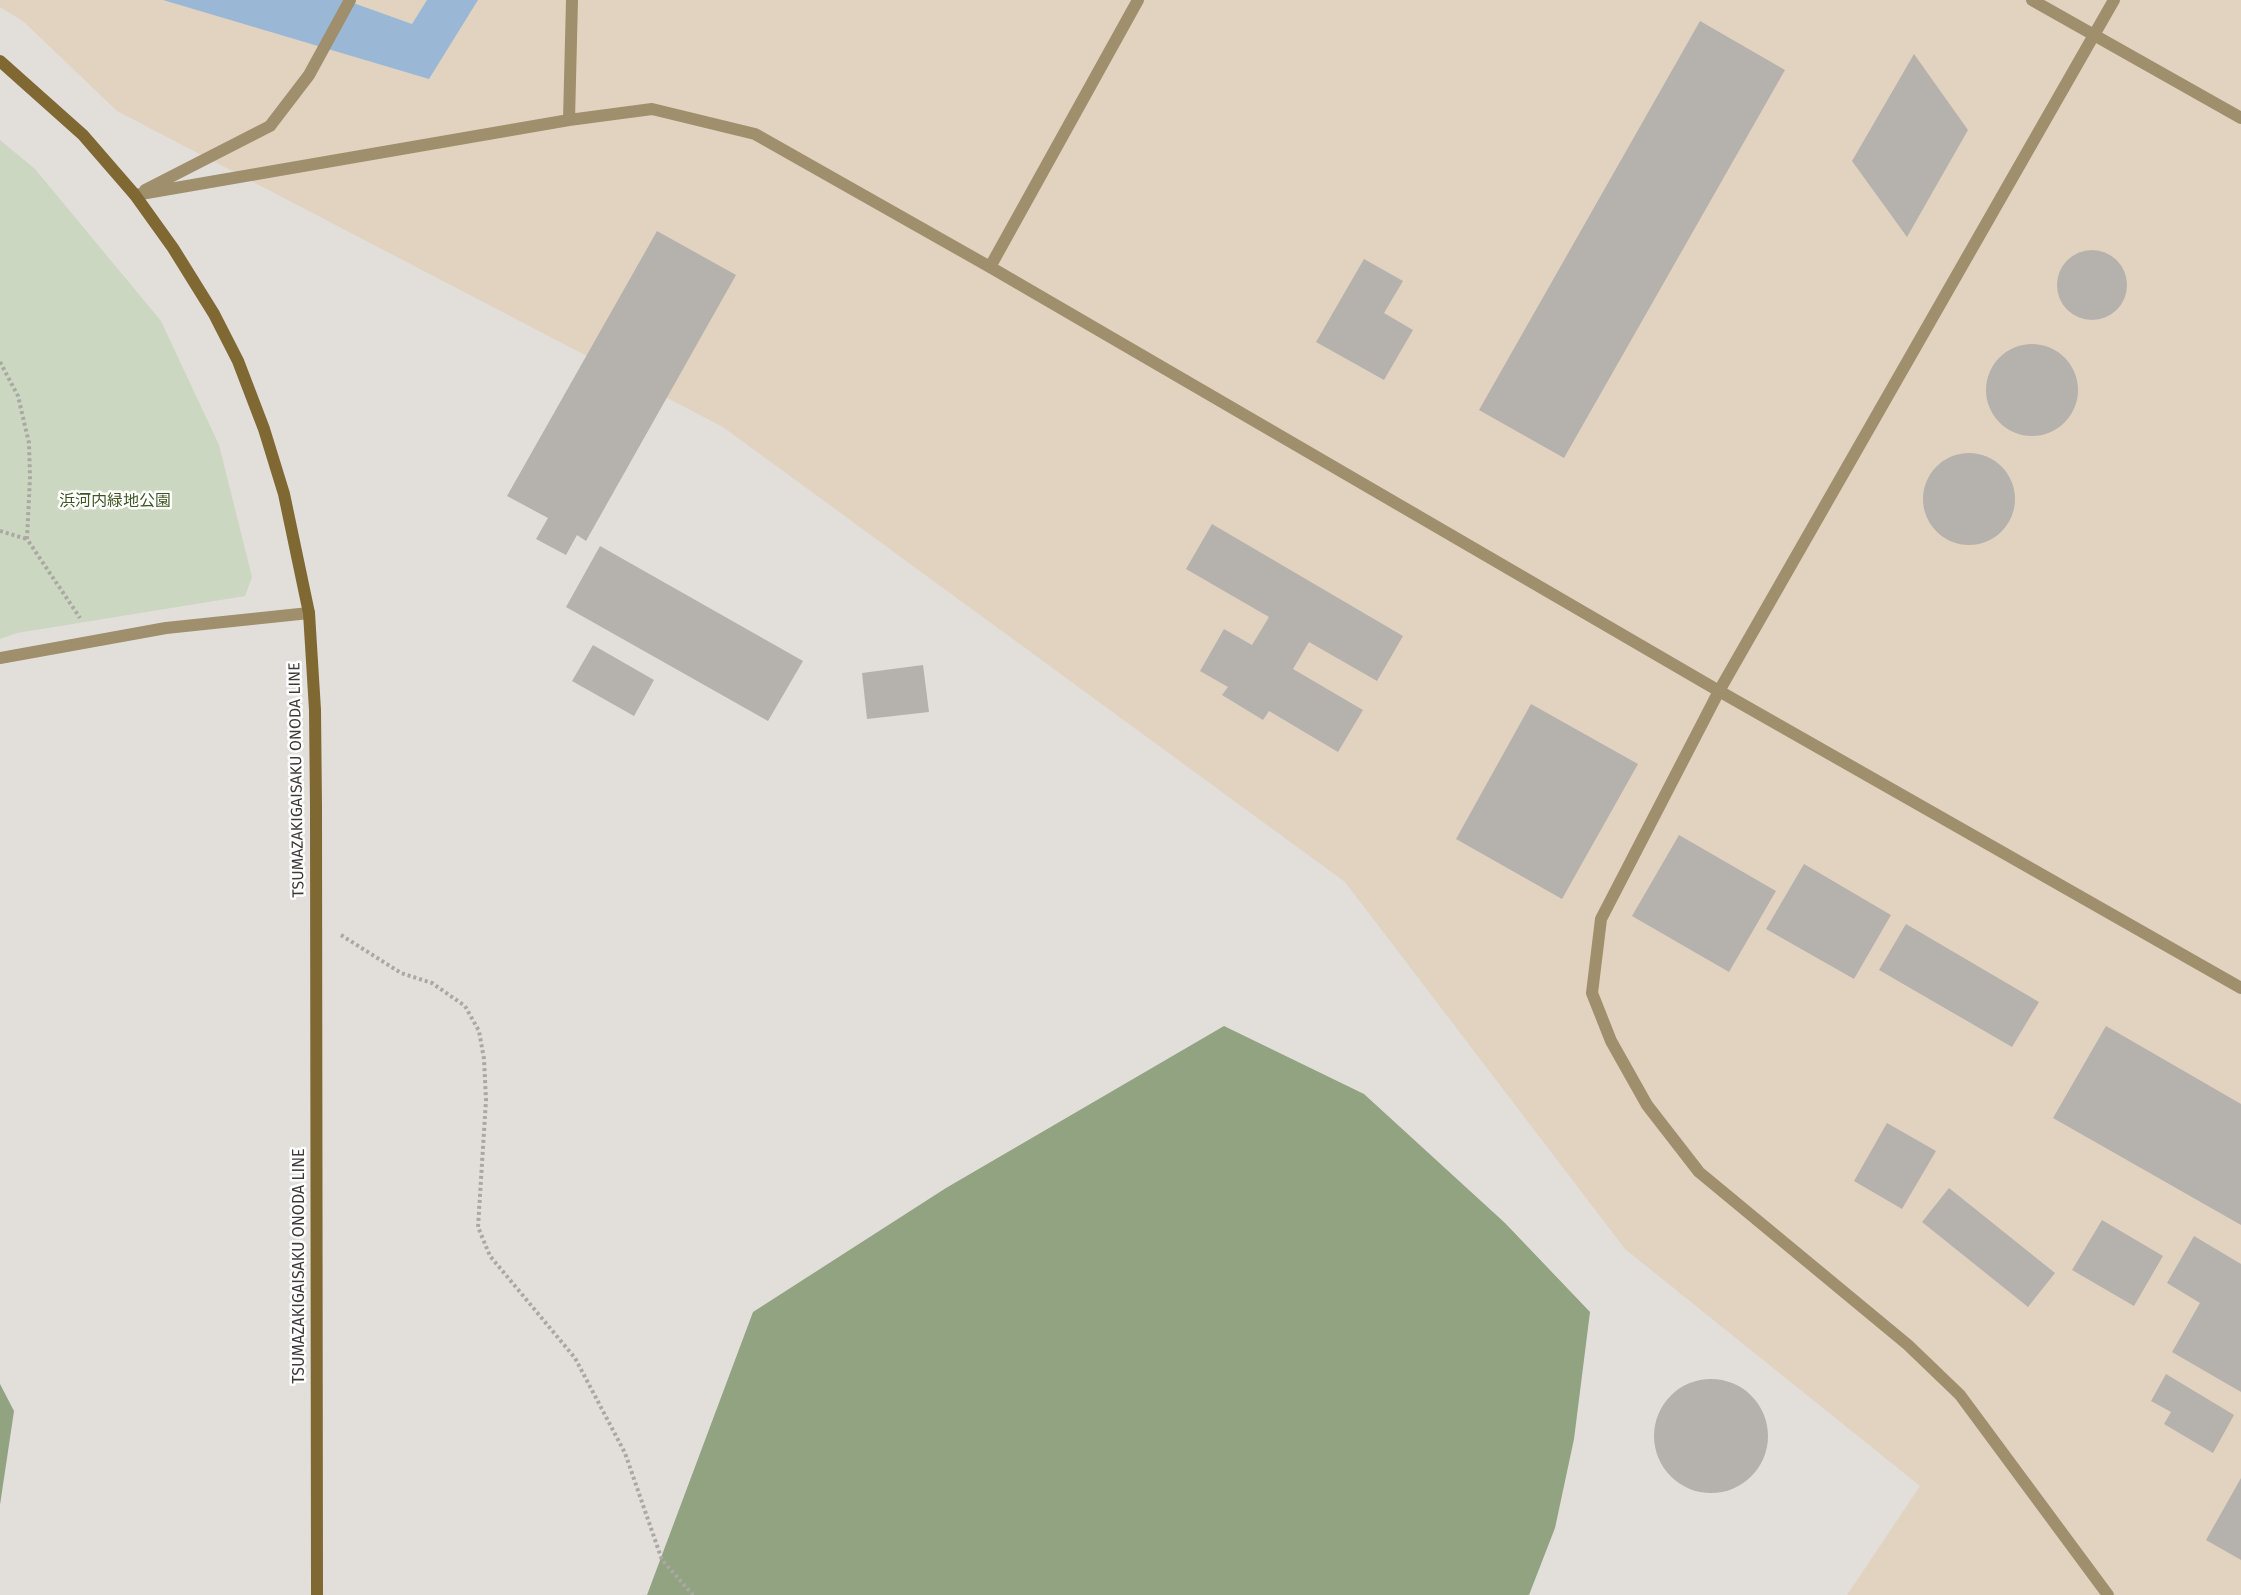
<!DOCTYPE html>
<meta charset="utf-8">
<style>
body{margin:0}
canvas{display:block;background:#e2deda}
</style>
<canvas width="2241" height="1595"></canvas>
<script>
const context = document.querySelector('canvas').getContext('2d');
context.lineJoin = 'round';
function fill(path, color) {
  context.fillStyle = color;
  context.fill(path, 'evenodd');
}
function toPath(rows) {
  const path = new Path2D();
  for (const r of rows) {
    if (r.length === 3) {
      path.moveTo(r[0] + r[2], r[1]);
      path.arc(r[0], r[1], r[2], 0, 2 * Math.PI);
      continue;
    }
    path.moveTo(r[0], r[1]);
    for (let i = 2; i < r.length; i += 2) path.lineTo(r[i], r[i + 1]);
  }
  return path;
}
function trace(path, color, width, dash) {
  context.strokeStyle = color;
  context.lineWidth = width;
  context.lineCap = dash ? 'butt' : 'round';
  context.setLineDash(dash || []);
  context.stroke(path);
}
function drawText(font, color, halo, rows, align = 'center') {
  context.font = font + ' "Fira Sans","Noto Sans JP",sans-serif';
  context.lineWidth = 5;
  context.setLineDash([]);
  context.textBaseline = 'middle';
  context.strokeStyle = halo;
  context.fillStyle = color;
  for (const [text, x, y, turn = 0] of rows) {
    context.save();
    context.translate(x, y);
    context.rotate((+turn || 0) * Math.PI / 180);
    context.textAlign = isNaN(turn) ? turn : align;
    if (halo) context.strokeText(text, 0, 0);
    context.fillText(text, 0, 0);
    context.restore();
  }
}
const industrial = toPath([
 [0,0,2241,0,2241,1595,1847,1595,1920,1486,1625,1249,1345,882,723,427,117,111,24,22,0,7]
]);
const green = toPath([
 [0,140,35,169,161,321,219,445,252,577,245,596,17,633,0,639]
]);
const forest = toPath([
 [1224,1026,1364,1094,1505,1223,1590,1312,1574,1439,1555,1528,1529,1595,647,1595,753,1312,946,1188],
 [0,1384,14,1411,0,1505]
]);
const water = toPath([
 [163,0,345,0,412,24,427,0,478,0,429,79]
]);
const building = toPath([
 [1700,21,1785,70,1564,458,1479,410],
 [1914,54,1968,130,1907,237,1852,161],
 [657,231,736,275,586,541,577,535,566,555,536,539,548,518,507,496],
 [2092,285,35],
 [1364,259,1403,281,1384,313,1413,330,1384,380,1316,342],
 [2032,390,46],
 [1969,499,46],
 [1212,524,1403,636,1377,681,1309,642,1293,669,1363,710,1338,752,1269,711,1263,720,1222,695,1228,687,1200,671,1224,629,1252,645,1269,617,1186,569],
 [600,546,803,661,768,721,566,607],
 [593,645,654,680,634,716,572,681],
 [923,665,929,712,867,719,862,673],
 [1531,704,1638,764,1562,899,1456,839],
 [1679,835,1776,891,1729,972,1632,916],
 [1804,864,1891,915,1854,979,1766,929],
 [1906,924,2039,1002,2012,1047,1879,970],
 [2106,1026,2241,1104,2241,1225,2053,1118],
 [1887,1123,1936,1151,1902,1209,1854,1181],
 [1949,1188,2055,1273,2028,1307,1922,1222],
 [2102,1220,2163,1256,2134,1306,2072,1270],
 [2194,1236,2241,1264,2241,1392,2172,1352,2200,1303,2167,1283],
 [2166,1374,2234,1415,2213,1453,2164,1424,2171,1412,2151,1401],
 [1711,1436,57],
 [2241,1478,2241,1560,2206,1540]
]);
const path = toPath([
 [0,362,18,396,29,443,30,477,27,539,80,618],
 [0,531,27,539],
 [341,935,401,973,432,983,465,1006,479,1031,484,1059,486,1100,478,1227,490,1256,575,1358,625,1453,662,1560,693,1595]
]);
const lane = toPath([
 [2032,0,2241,118],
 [569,120,572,0],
 [145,190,270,126,309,75,350,0],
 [135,195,569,120,652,109,755,134,990,267,1719,691,2241,988],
 [990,267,1138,0],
 [2108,1595,1960,1395,1908,1345,1699,1172,1647,1105,1611,1041,1592,993,1601,919,1719,691,2114,0]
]);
const street = toPath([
 [0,658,166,628,309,613]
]);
const secondary = toPath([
 [0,61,83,135,135,195,173,248,214,314,238,361,264,429,284,494,309,613,315,710,316,807,317,1595]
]);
const parkNames = [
 ["浜河内緑地公園",115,502]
];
const streetNames = [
 ["TSUMAZAKIGAISAKU ONODA LINE",297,780,-91],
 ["TSUMAZAKIGAISAKU ONODA LINE",300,1266,-90]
];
fill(industrial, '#e2d3c0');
fill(green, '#cbd7c0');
fill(forest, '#91a380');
fill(water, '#9ab8d6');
fill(building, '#b5b2ae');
trace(path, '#aba8a4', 4, [3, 3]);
trace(lane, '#9f8f6d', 12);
trace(street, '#9f8f6d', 12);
trace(secondary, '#806833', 12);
drawText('16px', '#3e5722', '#fff', parkNames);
drawText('16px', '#3d3b39', '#fff', streetNames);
</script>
